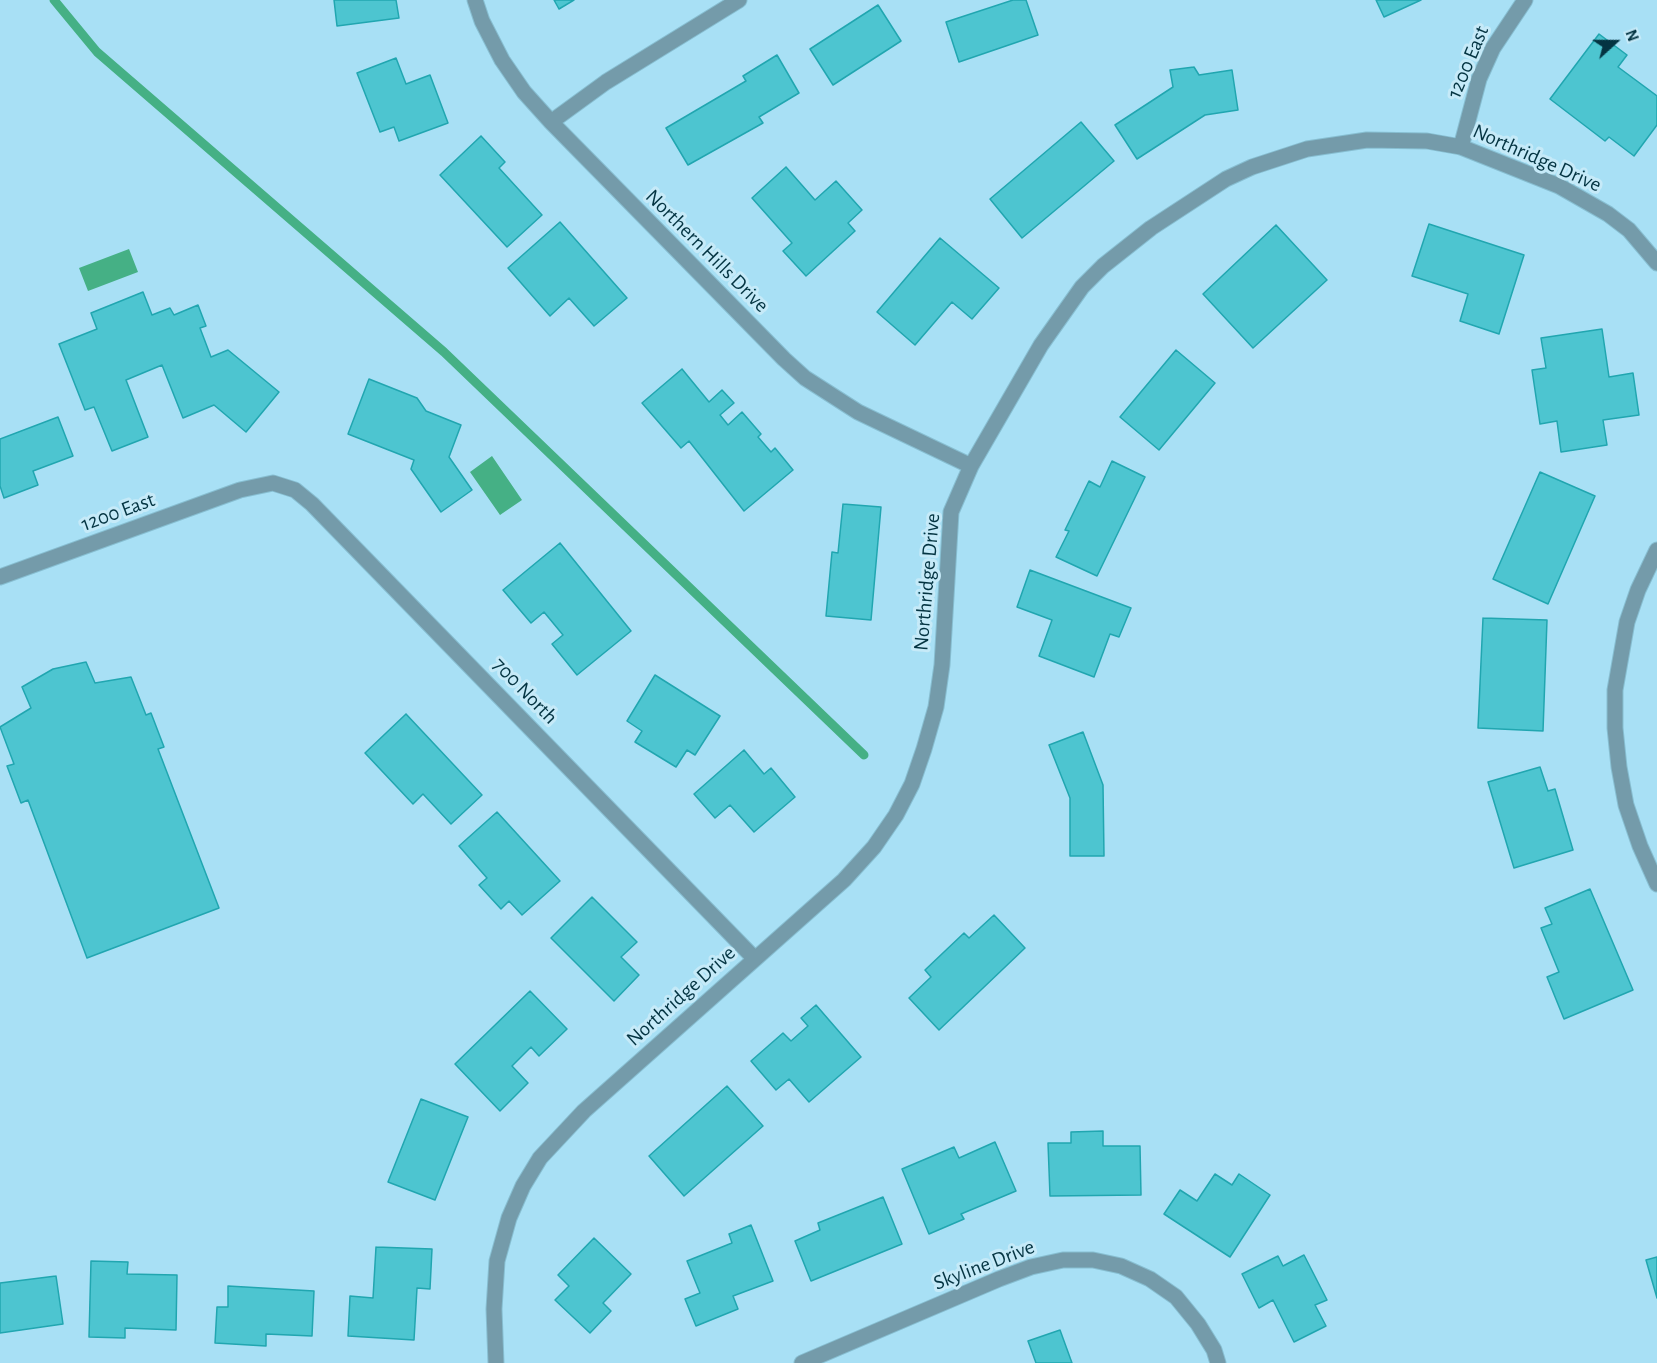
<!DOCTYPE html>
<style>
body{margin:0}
#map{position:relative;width:1657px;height:1363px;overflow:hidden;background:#a8e0f5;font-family:"Alegreya Sans",sans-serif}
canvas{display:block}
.north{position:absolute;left:1585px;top:12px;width:60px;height:60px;-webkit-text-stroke:4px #c6eaf8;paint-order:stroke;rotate:69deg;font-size:16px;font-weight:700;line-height:24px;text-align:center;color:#043442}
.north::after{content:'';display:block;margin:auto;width:21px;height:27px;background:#043442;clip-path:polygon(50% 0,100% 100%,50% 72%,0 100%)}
</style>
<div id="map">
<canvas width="1657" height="1363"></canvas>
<div class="north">N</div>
</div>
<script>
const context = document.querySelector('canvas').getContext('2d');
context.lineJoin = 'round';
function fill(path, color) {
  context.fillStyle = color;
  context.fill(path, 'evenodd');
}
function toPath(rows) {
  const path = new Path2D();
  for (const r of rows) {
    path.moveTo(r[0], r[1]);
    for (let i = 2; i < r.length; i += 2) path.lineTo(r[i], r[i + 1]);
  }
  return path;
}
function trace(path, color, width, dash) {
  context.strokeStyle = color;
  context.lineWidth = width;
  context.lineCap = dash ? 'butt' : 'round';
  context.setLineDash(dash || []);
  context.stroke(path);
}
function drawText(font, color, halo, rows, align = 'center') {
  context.font = font + ' "Alegreya Sans",sans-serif';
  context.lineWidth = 6;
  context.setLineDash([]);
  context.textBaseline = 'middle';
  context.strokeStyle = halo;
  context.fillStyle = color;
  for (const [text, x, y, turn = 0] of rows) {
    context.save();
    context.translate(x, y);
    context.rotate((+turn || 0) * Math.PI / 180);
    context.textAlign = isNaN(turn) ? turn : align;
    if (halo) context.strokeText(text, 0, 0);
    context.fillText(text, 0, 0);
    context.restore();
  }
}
const water = toPath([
 [129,249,138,272,88,291,79,268],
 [492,456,522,500,500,515,470,472]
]);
const stream = toPath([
 [54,0,97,52,444,352,864,755]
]);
const building = toPath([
 [334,0,396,0,399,18,337,26,334,0],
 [554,0,574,0,559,9,554,0],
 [1013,0,1026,0,1038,35,959,62,946,22,1013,0],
 [1376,0,1421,0,1384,17,1376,0],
 [878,5,901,41,833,85,810,49,878,5],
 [1599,34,1627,55,1618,67,1657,96,1657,125,1634,156,1609,137,1605,141,1550,99,1599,34],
 [777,55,799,93,759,117,763,123,688,165,666,128,746,81,743,76,777,55],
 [396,58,406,84,430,75,448,123,399,141,394,127,380,132,357,73,396,58],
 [1194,67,1199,75,1232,70,1238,110,1205,115,1137,159,1115,125,1173,87,1170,70,1194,67],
 [1081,122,1114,161,1022,238,990,199,1081,122],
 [481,136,505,162,499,168,542,215,507,247,440,175,481,136],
 [786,167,815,200,836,181,862,210,848,223,855,231,806,276,783,251,792,243,752,198,786,167],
 [560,222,627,298,594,326,569,298,550,316,508,268,560,222],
 [1429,224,1524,255,1499,334,1460,321,1468,294,1412,276,1429,224],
 [1276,225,1327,280,1253,348,1203,294,1276,225],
 [940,238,999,288,972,319,952,302,915,345,877,312,940,238],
 [143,292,152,315,170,308,174,315,198,305,206,326,200,328,211,357,228,350,279,392,246,432,214,405,183,418,162,365,126,380,148,437,112,451,94,407,85,410,59,344,97,329,91,313,143,292],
 [1602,329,1609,377,1633,373,1639,415,1603,420,1607,445,1561,452,1557,421,1540,424,1532,370,1546,368,1541,338,1602,329],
 [1176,350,1215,383,1159,450,1120,417,1176,350],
 [682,369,709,402,722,390,734,403,720,415,728,425,742,412,761,434,758,437,771,452,775,448,793,470,744,511,689,441,681,448,642,403,682,369],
 [369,379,417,398,426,411,461,425,449,457,472,490,441,512,411,469,414,460,348,434,369,379],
 [58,417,73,456,33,471,38,485,4,498,0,486,0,439,58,417],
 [1112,461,1145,477,1097,576,1056,557,1069,531,1065,530,1089,481,1100,487,1112,461],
 [1540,472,1595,496,1548,604,1493,579,1540,472],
 [843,504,881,507,871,620,826,616,832,552,838,553,843,504],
 [560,543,631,631,577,675,552,644,563,635,544,612,531,623,503,590,560,543],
 [1030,570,1131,608,1119,637,1110,634,1094,677,1039,656,1052,620,1017,607,1030,570],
 [1483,618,1547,620,1543,731,1478,728,1483,618],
 [86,662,95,683,131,677,146,715,151,713,164,747,158,749,219,908,87,958,28,800,21,803,7,766,14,764,0,727,31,708,22,687,53,669,86,662],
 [655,675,720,716,695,755,687,750,676,767,635,742,642,731,627,721,655,675],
 [406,714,482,795,451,824,423,794,413,804,365,753,406,714],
 [1083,732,1103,785,1104,856,1070,856,1070,798,1049,745,1083,732],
 [744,750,764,774,771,768,795,797,754,832,730,805,715,818,694,794,744,750],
 [1540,767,1548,791,1555,789,1573,850,1514,868,1488,782,1540,767],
 [497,812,560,881,522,915,509,901,501,909,479,885,487,878,459,846,497,812],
 [1590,889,1633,990,1564,1019,1547,977,1559,972,1541,928,1552,924,1545,908,1590,889],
 [592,897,637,942,621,957,639,975,614,1001,551,938,592,897],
 [994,915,1025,948,939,1030,909,998,931,977,925,970,964,933,969,938,994,915],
 [530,991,567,1029,539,1056,531,1047,512,1066,528,1083,500,1111,455,1064,530,991],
 [816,1005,861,1057,809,1102,789,1079,776,1090,751,1061,783,1033,791,1041,808,1026,801,1018,816,1005],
 [727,1086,763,1126,684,1196,649,1156,727,1086],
 [421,1099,468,1117,435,1200,388,1182,421,1099],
 [1103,1131,1103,1146,1140,1146,1141,1195,1050,1196,1048,1143,1071,1143,1071,1132,1103,1131],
 [995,1142,1016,1191,961,1214,964,1219,929,1234,902,1169,954,1147,959,1158,995,1142],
 [1215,1174,1232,1185,1239,1174,1270,1195,1230,1257,1164,1214,1180,1190,1197,1201,1215,1174],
 [883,1197,902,1244,811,1281,795,1241,820,1230,818,1223,883,1197],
 [751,1225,773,1281,733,1296,738,1309,696,1326,685,1299,700,1293,687,1261,732,1243,729,1234,751,1225],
 [594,1238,631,1274,603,1303,611,1311,590,1333,555,1300,569,1286,558,1275,594,1238],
 [376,1247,432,1249,430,1289,417,1288,414,1340,348,1336,350,1296,373,1298,376,1247],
 [1304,1255,1327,1300,1315,1305,1326,1326,1294,1342,1273,1300,1259,1308,1242,1274,1278,1256,1283,1266,1304,1255],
 [1657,1257,1657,1298,1646,1260,1657,1257],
 [91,1261,128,1262,127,1274,177,1275,176,1330,125,1328,125,1338,89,1337,91,1261],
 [56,1276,63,1324,0,1333,0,1283,56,1276],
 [228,1286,314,1291,312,1336,266,1334,266,1346,215,1343,217,1307,228,1307,228,1286],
 [1060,1330,1072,1363,1036,1363,1028,1341,1060,1330]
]);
const minor = toPath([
 [475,0,482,21,502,60,524,92,551,122,784,359,805,378,858,412,971,466],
 [551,122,606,82,739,0],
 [1461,147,1479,79,1493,48,1525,0],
 [1657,550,1638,590,1627,622,1615,690,1615,728,1619,767,1626,805,1640,846,1657,884],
 [0,577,240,490,273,483,295,490,312,504,755,959],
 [496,1363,494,1309,497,1261,509,1218,523,1186,540,1158,584,1111,844,880,874,847,896,815,912,784,924,749,936,707,942,665,951,512,971,466,1041,345,1082,287,1103,266,1151,228,1226,179,1252,167,1307,149,1367,140,1427,141,1461,147,1559,186,1608,214,1629,230,1657,263],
 [802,1363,999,1279,1031,1267,1063,1260,1093,1260,1121,1266,1150,1279,1176,1297,1198,1324,1214,1350,1218,1363]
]);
const streetNames = [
 ["1200 East",1468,62,-67],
 ["Northridge Drive",1537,158,24],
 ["Northern Hills Drive",707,251,45],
 ["1200 East",118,512,-20],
 ["Northridge Drive",927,582,-85],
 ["700 North",525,691,46],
 ["Northridge Drive",681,996,-42],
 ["Skyline Drive",984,1265,-21]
];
fill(water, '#45b085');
trace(stream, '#45b085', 9);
fill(building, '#4dc5d0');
trace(building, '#21a6b0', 1.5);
trace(minor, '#87bed1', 17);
trace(minor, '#749baa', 15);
drawText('21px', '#043442', '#c6eaf8', streetNames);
</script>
